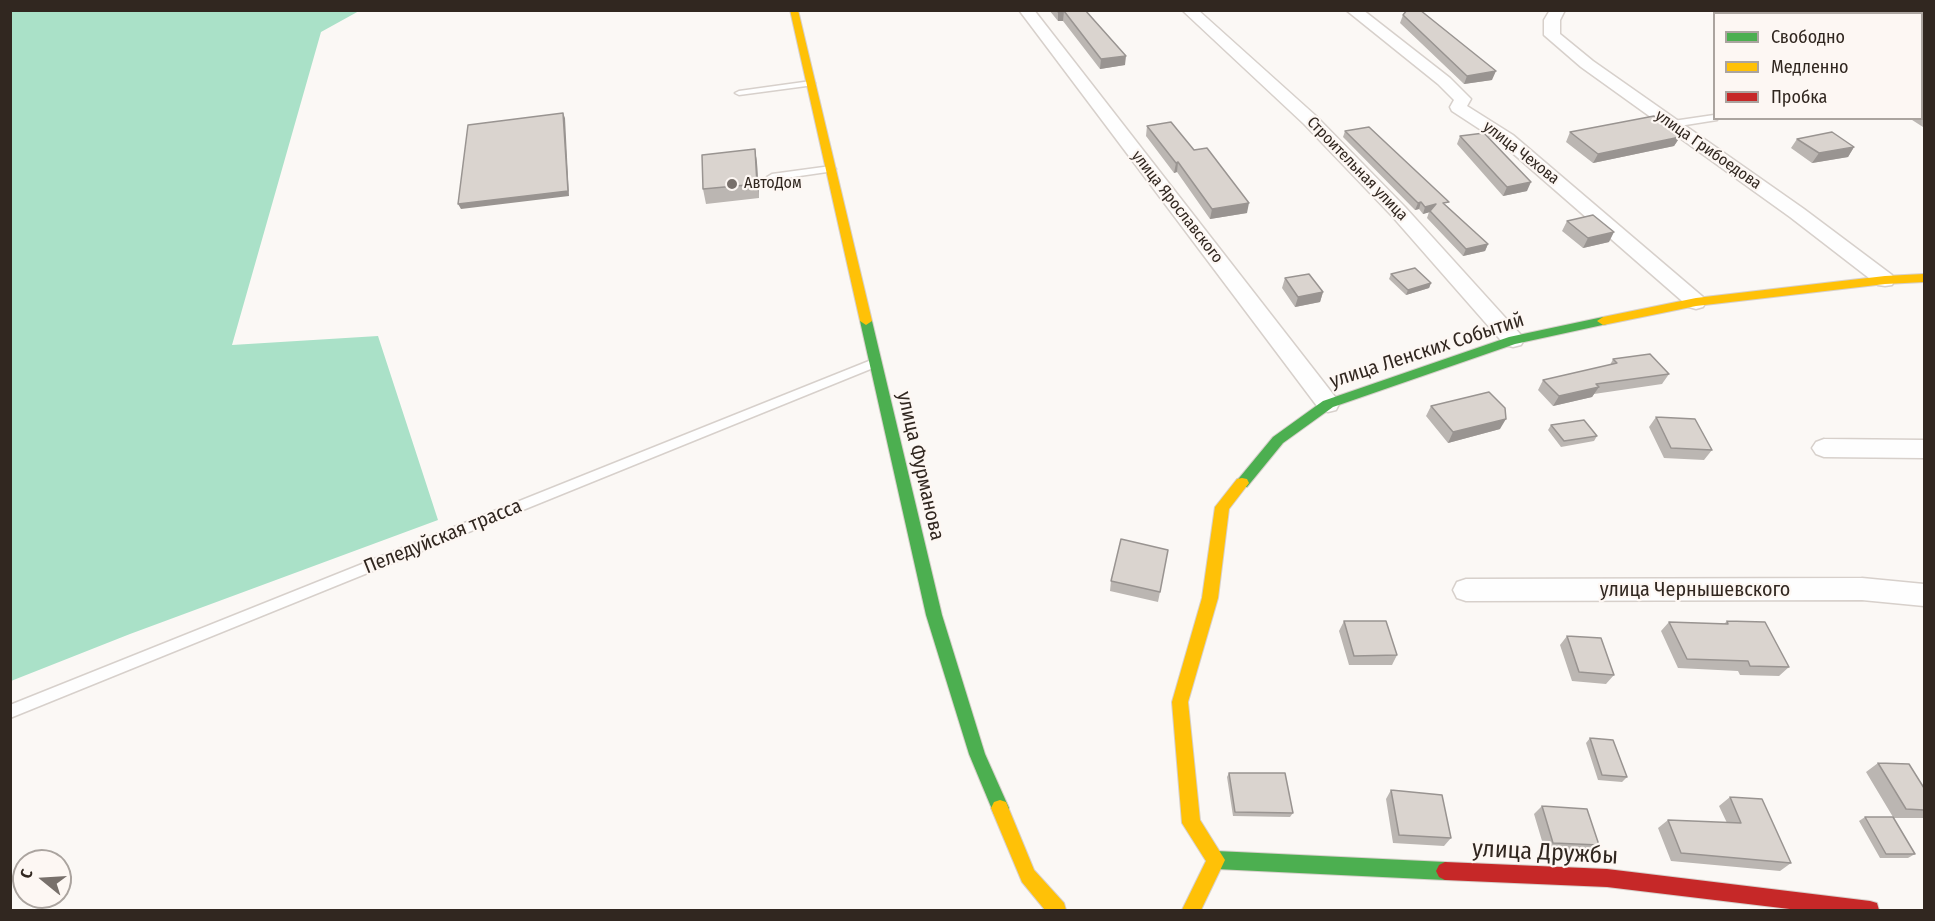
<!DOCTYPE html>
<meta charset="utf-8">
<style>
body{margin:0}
#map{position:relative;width:1935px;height:921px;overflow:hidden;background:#fbf8f5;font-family:"Fira Sans Condensed",sans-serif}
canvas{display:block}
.frame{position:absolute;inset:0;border:12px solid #312720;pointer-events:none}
.legend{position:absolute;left:1713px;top:12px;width:210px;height:108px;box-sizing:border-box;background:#fdf7f3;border:2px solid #aba49f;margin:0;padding:8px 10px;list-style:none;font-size:18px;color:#312720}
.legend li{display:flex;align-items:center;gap:12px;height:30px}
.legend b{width:30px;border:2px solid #aba49f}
.north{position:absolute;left:12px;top:849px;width:60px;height:60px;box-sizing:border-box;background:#fdf7f3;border:2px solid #aba49f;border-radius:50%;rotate:288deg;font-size:16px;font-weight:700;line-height:24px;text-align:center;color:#312720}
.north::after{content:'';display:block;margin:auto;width:21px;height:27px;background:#78706b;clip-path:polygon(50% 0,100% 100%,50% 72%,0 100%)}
</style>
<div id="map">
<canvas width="1935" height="921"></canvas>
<div class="frame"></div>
<ul class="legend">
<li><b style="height:8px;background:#4caf50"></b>Свободно</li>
<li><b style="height:8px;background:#ffc107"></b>Медленно</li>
<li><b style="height:8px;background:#c62828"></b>Пробка</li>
</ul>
<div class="north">С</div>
</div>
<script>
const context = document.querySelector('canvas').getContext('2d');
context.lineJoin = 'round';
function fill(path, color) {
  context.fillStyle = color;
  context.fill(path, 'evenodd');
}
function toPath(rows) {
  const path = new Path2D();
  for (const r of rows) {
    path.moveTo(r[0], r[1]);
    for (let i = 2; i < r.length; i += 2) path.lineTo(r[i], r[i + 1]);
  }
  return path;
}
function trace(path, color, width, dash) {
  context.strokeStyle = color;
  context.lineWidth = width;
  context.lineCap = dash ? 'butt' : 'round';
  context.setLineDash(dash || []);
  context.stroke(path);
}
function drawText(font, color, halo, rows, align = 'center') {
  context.font = font + ' "Fira Sans Condensed",sans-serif';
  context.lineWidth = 4.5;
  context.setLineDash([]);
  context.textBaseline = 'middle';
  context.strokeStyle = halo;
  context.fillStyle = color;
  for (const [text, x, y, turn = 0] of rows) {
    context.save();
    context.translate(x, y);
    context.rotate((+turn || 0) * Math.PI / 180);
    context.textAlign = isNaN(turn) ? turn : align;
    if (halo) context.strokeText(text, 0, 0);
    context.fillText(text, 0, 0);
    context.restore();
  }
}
const forest = toPath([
 [11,10,359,11,321,32,232,345,378,336,438,520,130,634,11,681]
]);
const lane = toPath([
 [811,81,815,83,814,85,739,95,735,93,739,91,811,81],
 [1714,115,1717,120,1673,127,1669,124,1673,121,1714,115],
 [831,166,836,169,834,171,772,180,767,177,772,174,831,166],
 [874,359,878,360,880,363,878,366,10,718,10,705,874,359]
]);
const street = toPath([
 [1019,10,1034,10,1336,398,1339,404,1336,410,1328,412,1320,410,1019,10],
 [1182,10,1198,10,1316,116,1405,207,1521,335,1524,340,1521,345,1513,347,1505,345,1391,215,1304,124,1182,10],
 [1346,10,1363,10,1450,78,1471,99,1467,106,1513,135,1703,297,1706,302,1703,307,1696,309,1689,307,1501,143,1452,111,1450,107,1454,100,1438,84,1346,10],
 [1550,10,1565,10,1560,20,1560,34,1593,61,1804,209,1892,275,1895,280,1892,285,1885,286,1878,285,1790,217,1581,67,1544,35,1544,20,1550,10],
 [1779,10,1795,10,1797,14,1781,14,1779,10],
 [1922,92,1924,93,1924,103,1922,102,1922,92],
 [1824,439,1924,440,1924,458,1824,457,1816,454,1812,448,1816,442,1824,439],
 [1862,578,1924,584,1924,606,1862,600,1466,601,1457,598,1453,590,1457,582,1466,579,1862,578]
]);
const fast = toPath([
 [866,317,872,321,942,615,985,754,1009,808,1006,814,1000,816,994,814,969,754,926,615,860,321,866,317],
 [1603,317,1609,321,1607,324,1515,344,1333,407,1283,443,1247,487,1237,487,1235,483,1273,437,1323,401,1509,337,1603,317],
 [1216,851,1445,862,1451,865,1454,871,1451,877,1445,880,1216,869,1210,866,1207,860,1210,854,1216,851]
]);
const slow = toPath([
 [790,10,798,10,872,321,866,325,860,321,790,10],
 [1924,274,1924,282,1885,284,1696,306,1603,325,1597,321,1603,317,1696,298,1885,276,1924,274],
 [1242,478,1247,479,1249,483,1229,509,1218,598,1188,702,1200,820,1225,860,1201,910,1182,910,1206,861,1182,823,1172,702,1202,598,1215,507,1237,479,1242,478],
 [1000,800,1006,802,1034,870,1064,903,1066,910,1045,910,1022,882,991,808,994,802,1000,800]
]);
const jam = toPath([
 [1445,862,1607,869,1870,901,1877,903,1879,910,1798,910,1607,887,1445,880,1439,877,1436,871,1439,865,1445,862]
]);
const wall = toPath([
 [1049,10,1085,10,1125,65,1100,69,1063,21,1058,21],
 [1809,10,1882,10,1861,14,1814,14],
 [1403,15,1492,80,1464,84,1400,23],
 [1924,98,1924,127,1923,127,1909,118,1922,118,1922,99],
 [1147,126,1194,150,1247,213,1210,219,1177,172,1174,173,1146,136],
 [1345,131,1447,206,1488,244,1485,251,1463,256,1427,218,1429,212,1423,214,1419,209,1415,210,1343,137],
 [1570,132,1680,137,1674,146,1593,163,1566,142],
 [1460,136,1527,191,1503,196,1457,144],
 [1797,139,1854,147,1848,157,1812,163,1791,148],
 [755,149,757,163,759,198,706,204,703,189],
 [1567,221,1609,242,1583,248,1562,231],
 [1391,274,1431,283,1429,288,1406,295,1389,279],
 [1285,278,1323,292,1320,302,1295,307,1282,288],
 [1613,359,1669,374,1662,384,1594,394,1592,397,1553,406,1538,390,1543,380,1610,365],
 [1431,406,1500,429,1448,443,1426,416],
 [1656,417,1712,450,1704,460,1664,458,1649,427],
 [1551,425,1597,436,1594,441,1561,447,1548,430],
 [1111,581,1160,592,1158,602,1110,591],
 [1344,621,1397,655,1392,665,1349,665,1339,631],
 [1727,621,1789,667,1779,676,1740,675,1738,671,1678,668,1661,631,1669,622,1724,624],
 [1567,636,1614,675,1606,684,1572,681,1560,645],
 [1590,738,1627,777,1622,782,1598,780,1586,743],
 [1878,763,1924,788,1924,818,1893,818,1915,854,1908,858,1880,858,1859,821,1865,817,1893,817,1866,772],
 [1229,773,1293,813,1290,817,1233,816,1227,777],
 [1391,790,1451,838,1444,846,1393,843,1386,799],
 [1730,797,1791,863,1780,871,1671,861,1658,828,1668,820,1727,823,1719,806],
 [1542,806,1599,845,1590,853,1545,851,1534,814]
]);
const shadedWall = toPath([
 [1828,10,1882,10,1861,14,1826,14],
 [1064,11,1063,21,1058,21,1058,12],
 [1126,56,1125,65,1100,69,1101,59],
 [1496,71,1492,80,1464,84,1467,76],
 [563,113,565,118,569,196,461,209,458,204],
 [1680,137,1674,146,1593,163,1598,154],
 [1854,147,1848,157,1812,163,1819,153],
 [755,149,757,163,759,198,757,184],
 [1178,162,1177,172,1174,173,1176,163],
 [1531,182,1527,191,1503,196,1507,187],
 [1421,202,1419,209,1415,210,1418,203],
 [1249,203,1247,213,1210,219,1212,209],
 [1436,204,1434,211,1423,214,1425,207],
 [1614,232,1609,242,1583,248,1588,238],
 [1488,244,1485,251,1463,256,1466,249],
 [1431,283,1429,288,1406,295,1408,290],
 [1323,292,1320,302,1295,307,1298,297],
 [1599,387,1592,397,1553,406,1559,396],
 [1506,419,1500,429,1448,443,1453,432]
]);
const building = toPath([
 [1057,10,1085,10,1126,56,1101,59,1064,11,1058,12,1057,10],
 [1407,10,1420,10,1496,71,1467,76,1403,15,1407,10],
 [1924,98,1924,114,1922,112,1922,99,1924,98],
 [563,113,568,191,458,204,468,125,563,113],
 [1654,116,1680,137,1598,154,1570,132,1654,116],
 [1171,122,1194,150,1207,148,1249,203,1212,209,1178,162,1176,163,1147,126,1171,122],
 [1369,127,1449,202,1443,203,1488,244,1466,249,1430,211,1436,204,1425,207,1421,202,1418,203,1345,131,1369,127],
 [1832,132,1854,147,1819,153,1797,139,1832,132],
 [1484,133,1531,182,1507,187,1460,136,1484,133],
 [755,149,757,184,703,189,702,155,755,149],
 [1593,215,1614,232,1588,238,1567,221,1593,215],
 [1415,268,1431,283,1408,290,1391,274,1415,268],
 [1309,274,1323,292,1298,297,1285,278,1309,274],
 [1650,354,1669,374,1596,384,1599,387,1559,396,1543,380,1617,363,1613,359,1650,354],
 [1489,392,1505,408,1506,419,1453,432,1431,406,1489,392],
 [1656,417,1695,419,1712,450,1671,448,1656,417],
 [1584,420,1597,436,1564,441,1551,425,1584,420],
 [1121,539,1168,550,1160,592,1111,581,1121,539],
 [1344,621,1386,621,1397,655,1354,656,1344,621],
 [1727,621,1765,622,1789,667,1750,666,1748,661,1687,659,1669,622,1728,624,1727,621],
 [1567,636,1601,638,1614,675,1579,672,1567,636],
 [1590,738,1613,740,1627,777,1602,775,1590,738],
 [1878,763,1909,764,1924,788,1924,810,1906,809,1878,763],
 [1229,773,1285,773,1293,813,1235,812,1229,773],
 [1391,790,1442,795,1451,838,1399,835,1391,790],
 [1730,797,1762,799,1791,863,1681,853,1668,820,1741,823,1730,797],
 [1542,806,1587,809,1599,845,1553,843,1542,806],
 [1865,817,1893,817,1915,854,1886,854,1865,817]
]);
const markers = [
 [732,184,6,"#78706b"]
];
const farStreetnames = [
 ["улица Грибоедова",1708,150,35],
 ["улица Чехова",1521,153,38],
 ["Строительная улица",1357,169,46],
 ["улица Ярославского",1177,207,52]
];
const farPoinames = [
 ["АвтоДом",744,184]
];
const streetNames = [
 ["улица Ленских Событий",1427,351,-18],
 ["улица Фурманова",920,466,77],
 ["Пеледуйская трасса",443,537,-22],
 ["улица Чернышевского",1695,590]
];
const nearStreetnames = [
 ["улица Дружбы",1545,853,3]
];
fill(forest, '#aae1c8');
trace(lane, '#d7d0cb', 3);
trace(street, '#d7d0cb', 3);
trace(fast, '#d7d0cb', 2);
trace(slow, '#d7d0cb', 2);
trace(jam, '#d7d0cb', 2);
fill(lane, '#fefefe');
fill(street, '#fefefe');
fill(fast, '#4caf50');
fill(slow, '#ffc107');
fill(jam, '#c62828');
fill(wall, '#bbb6b2');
fill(shadedWall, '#999491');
fill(building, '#dad4cf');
trace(building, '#999491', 1.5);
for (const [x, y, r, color] of markers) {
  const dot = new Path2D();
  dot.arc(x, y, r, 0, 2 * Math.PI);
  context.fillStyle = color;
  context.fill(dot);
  trace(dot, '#fdf7f3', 2);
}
drawText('16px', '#312720', '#fdf7f3', farStreetnames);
drawText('16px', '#312720', '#fdf7f3', farPoinames, 'left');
drawText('20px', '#312720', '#fdf7f3', streetNames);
drawText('24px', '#312720', '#fdf7f3', nearStreetnames);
</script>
